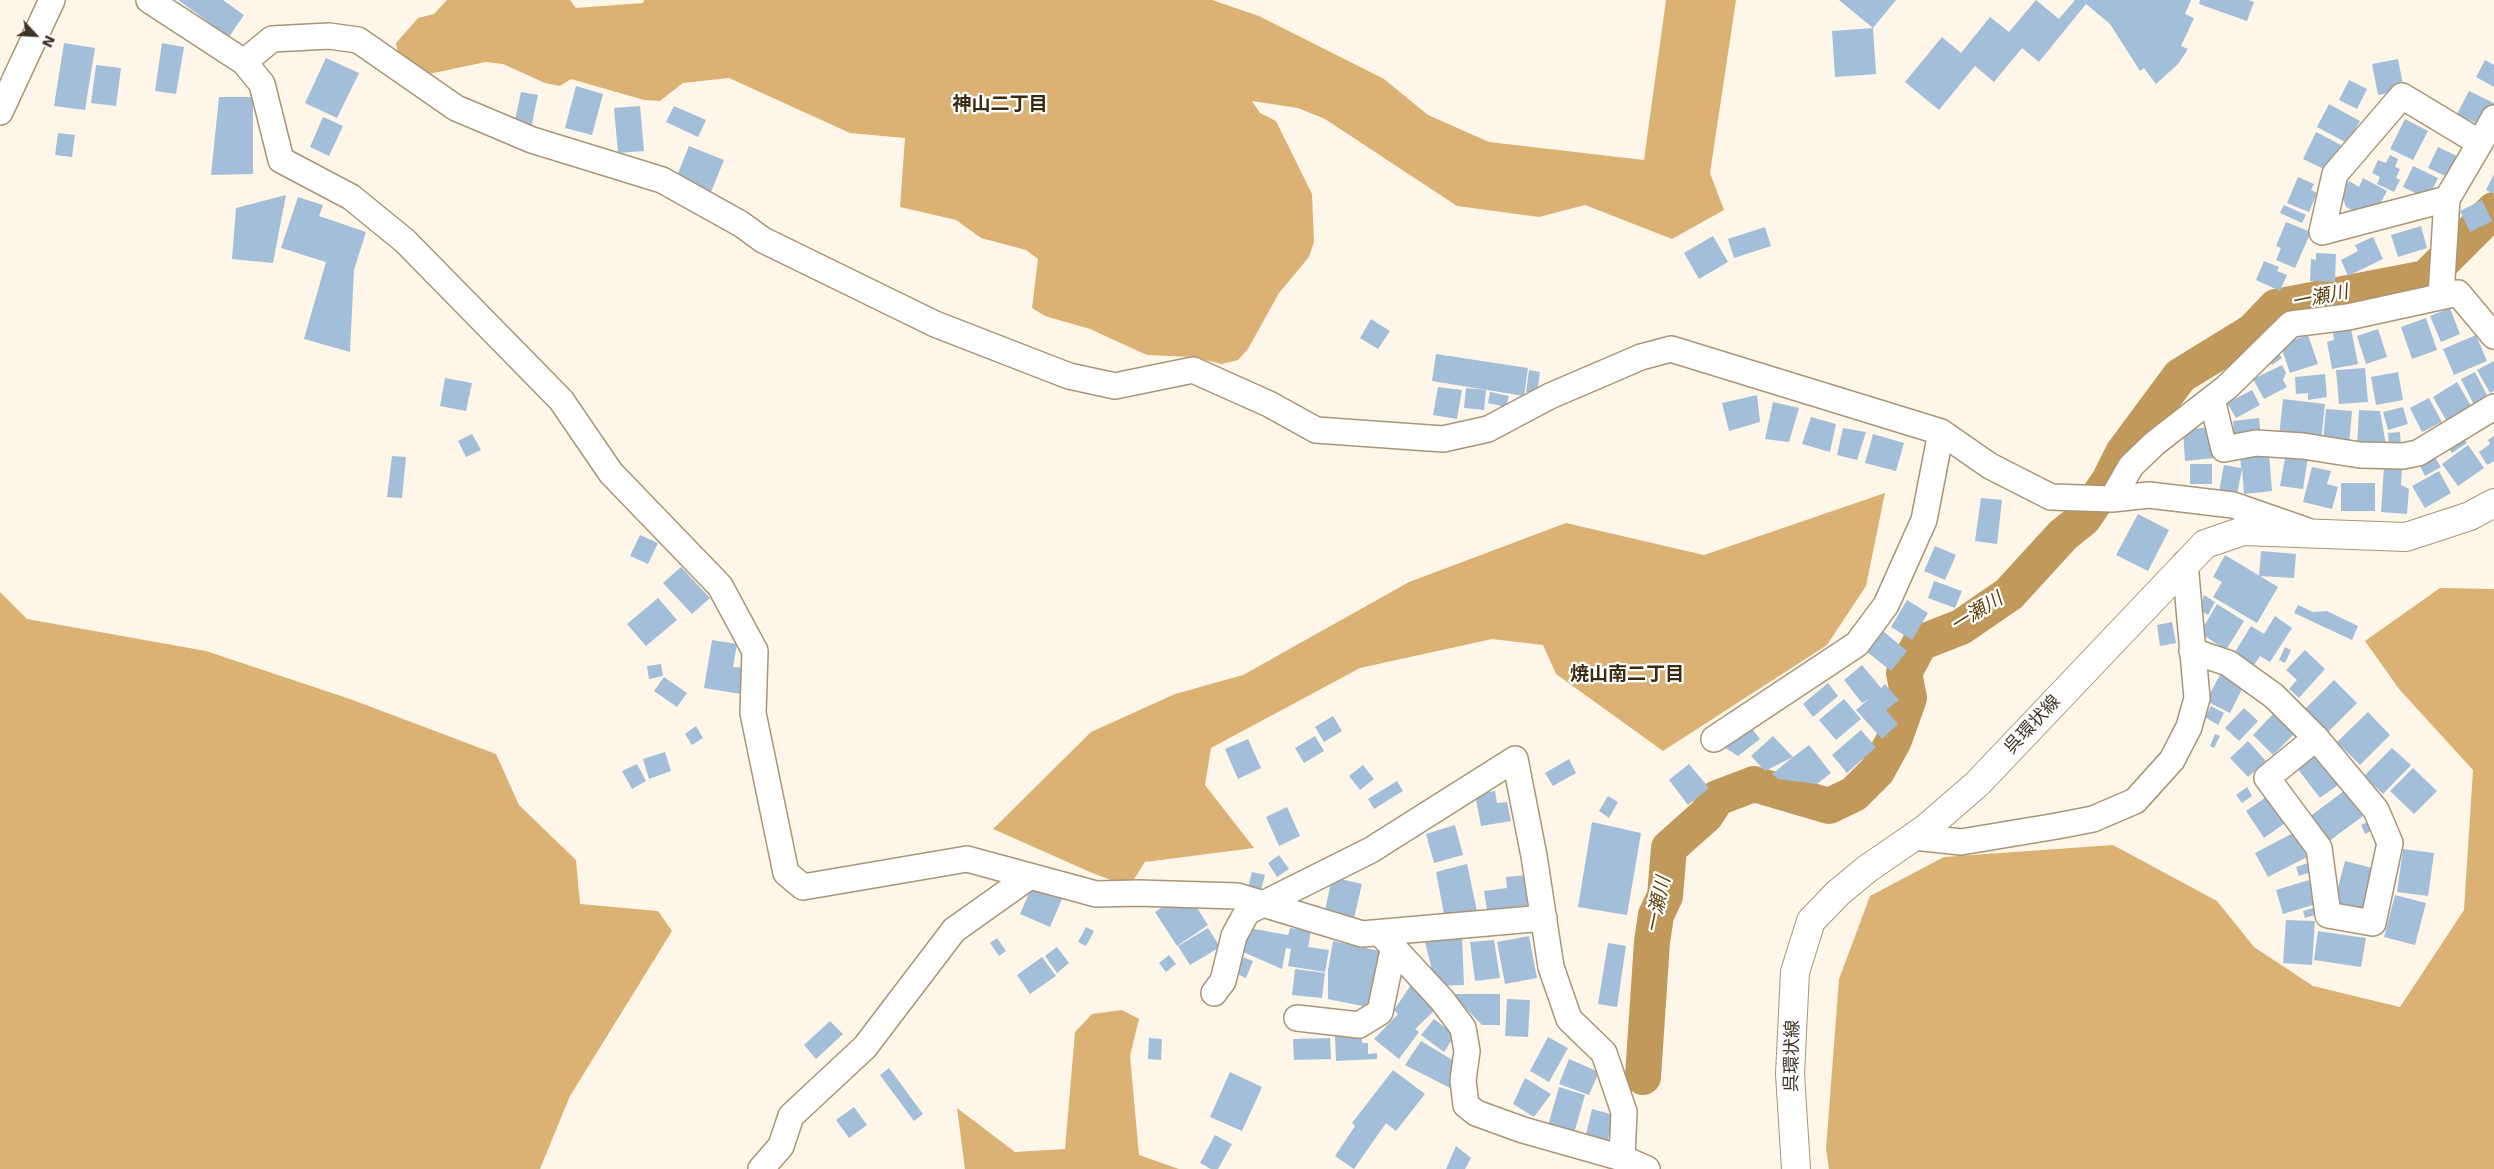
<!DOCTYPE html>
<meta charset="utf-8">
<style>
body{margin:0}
#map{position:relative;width:2494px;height:1169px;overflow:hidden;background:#fef6e9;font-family:"DejaVu Sans",sans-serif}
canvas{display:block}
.north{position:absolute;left:10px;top:10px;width:50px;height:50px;-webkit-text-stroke:4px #fff;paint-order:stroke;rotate:115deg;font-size:14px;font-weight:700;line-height:20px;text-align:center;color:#3c3427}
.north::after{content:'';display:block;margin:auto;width:18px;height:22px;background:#3c3427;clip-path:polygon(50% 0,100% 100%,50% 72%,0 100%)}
</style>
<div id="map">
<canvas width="2494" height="1169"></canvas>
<div class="north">N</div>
</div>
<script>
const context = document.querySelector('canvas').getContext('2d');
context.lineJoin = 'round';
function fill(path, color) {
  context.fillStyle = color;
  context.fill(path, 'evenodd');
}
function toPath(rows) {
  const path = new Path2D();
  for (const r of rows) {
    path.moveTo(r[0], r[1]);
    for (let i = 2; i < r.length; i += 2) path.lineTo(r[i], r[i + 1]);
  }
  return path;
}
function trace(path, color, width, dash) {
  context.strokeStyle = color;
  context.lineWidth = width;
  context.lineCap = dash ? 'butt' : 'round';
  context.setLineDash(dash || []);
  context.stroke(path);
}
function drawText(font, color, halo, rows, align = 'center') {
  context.font = font + ' "DejaVu Sans","Noto Sans JP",sans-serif';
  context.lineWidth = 4.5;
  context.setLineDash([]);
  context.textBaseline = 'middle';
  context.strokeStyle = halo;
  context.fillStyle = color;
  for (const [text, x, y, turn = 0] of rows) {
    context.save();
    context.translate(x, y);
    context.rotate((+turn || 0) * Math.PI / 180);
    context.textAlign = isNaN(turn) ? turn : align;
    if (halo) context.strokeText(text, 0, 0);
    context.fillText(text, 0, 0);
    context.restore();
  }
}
const forest = toPath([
 [447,0,570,0,576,8,643,3,644,0,1212,0,1259,16,1384,79,1428,115,1489,142,1644,160,1666,0,1736,0,1710,173,1724,210,1672,239,1585,205,1539,217,1457,206,1325,119,1298,108,1252,101,1260,113,1276,121,1312,194,1314,242,1309,257,1279,293,1248,349,1238,360,1222,364,1192,357,1147,355,1090,329,1045,316,1032,308,1038,259,1026,250,981,238,956,220,900,207,905,138,850,133,729,78,683,83,660,101,644,100,571,79,560,86,545,83,503,64,486,62,424,75,399,59,396,43,418,18,434,14],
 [1885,493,1866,586,1827,645,1663,751,1556,674,1543,645,1492,639,1360,668,1211,748,1205,785,1254,848,1145,862,1129,887,1090,872,993,829,1091,732,1175,694,1243,675,1409,582,1566,523,1704,555],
 [2440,588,2494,589,2494,1169,1829,1169,1826,1149,1839,979,1870,896,1944,857,2113,845,2217,901,2254,947,2313,986,2400,1007,2464,910,2473,770,2399,689,2365,641],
 [0,592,27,619,206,651,350,699,496,754,519,805,576,860,580,904,658,911,672,931,570,1096,540,1169,0,1169],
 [1122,1010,1139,1019,1130,1056,1139,1155,1179,1169,965,1169,957,1108,1015,1152,1065,1149,1075,1032,1092,1014]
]);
const river = toPath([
 [1643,1077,1652,942,1656,915,1665,896,1669,848,1706,815,1717,798,1754,784,1829,806,1854,794,1877,771,1894,740,1909,698,1904,673,1920,643,1961,627,2009,594,2063,535,2083,519,2109,481,2123,453,2180,376,2253,331,2276,307,2426,278,2494,210]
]);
const building = toPath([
 [178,0,223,0,244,15,229,37],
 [1839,0,1896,0,1873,28],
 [2036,0,2059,19,2075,0,2191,0,2185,14,2194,18,2181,46,2188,49,2178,64,2156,84,2144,68,2140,71,2110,24,2086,4,2039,62,2022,48,1994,82,1975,66,1939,110,1905,82,1942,37,1961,53,1990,17,2009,32],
 [2200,0,2248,0,2254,2,2247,21,2199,4],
 [1873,28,1876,74,1835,77,1832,31],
 [64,43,95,48,85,110,54,106],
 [162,43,184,47,176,94,155,91],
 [326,58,359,73,337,118,305,103],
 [2398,59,2404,90,2378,95,2372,64],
 [2485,60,2494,65,2494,87,2476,77],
 [96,65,121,68,116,106,91,103],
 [2349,80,2367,89,2357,109,2339,100],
 [576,86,603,94,592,135,565,128],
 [2469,91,2494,103,2482,126,2457,114],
 [521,92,538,95,531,128,514,125],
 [219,97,253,97,253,174,211,175],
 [2329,104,2360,121,2347,143,2317,127],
 [640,106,644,151,618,153,614,108],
 [674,106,706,120,698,137,666,122],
 [323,117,343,126,329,156,310,147],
 [2405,119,2428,131,2413,160,2390,149],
 [2316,132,2341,145,2328,171,2303,159],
 [58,133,75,135,72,157,55,155],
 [689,146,724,160,709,197,674,183],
 [2438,147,2461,158,2452,179,2428,168],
 [2390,155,2398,159,2395,167,2400,169,2396,178,2400,180,2394,192,2377,184,2380,177,2372,173,2378,160,2386,163],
 [2413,166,2438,178,2428,199,2403,187],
 [2494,174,2494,194,2486,190],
 [2298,177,2314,184,2311,190,2317,193,2309,212,2287,203],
 [2363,178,2387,191,2374,215,2361,215,2346,207,2341,194,2349,181,2359,187],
 [286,195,273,263,232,259,236,208],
 [298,197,323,205,319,216,366,232,354,270,350,352,304,339,326,262,281,248],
 [2482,200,2492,221,2470,232,2460,211],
 [2284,205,2306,215,2302,223,2280,213],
 [2286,222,2311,232,2295,268,2276,260,2281,248,2276,246],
 [2421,226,2427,248,2398,257,2391,235],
 [1765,227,1771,246,1734,258,1728,239],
 [1713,236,1728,262,1699,279,1684,253],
 [2373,237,2383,259,2348,276,2341,260,2358,251,2355,245],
 [2316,253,2336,254,2335,282,2310,281,2311,259,2316,260],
 [2264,261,2279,267,2277,271,2287,275,2280,291,2256,280],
 [2450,308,2460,334,2441,342,2430,316],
 [2426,318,2437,350,2412,359,2401,327],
 [1371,319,1390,331,1378,349,1360,338],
 [2351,329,2358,364,2332,369,2327,342,2334,340,2333,333],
 [2378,329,2387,357,2366,364,2357,336],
 [2308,335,2318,364,2290,373,2280,344],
 [2476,335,2487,361,2454,375,2443,349],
 [2276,349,2282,358,2272,365,2266,356],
 [1436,354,1528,368,1524,396,1432,381],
 [2494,361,2494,391,2490,393,2477,370],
 [2282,365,2286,373,2283,380,2287,387,2264,399,2253,379],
 [2365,368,2368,402,2339,404,2336,370],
 [1529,370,1540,372,1537,394,1526,392],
 [2398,372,2403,400,2376,405,2371,377],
 [2475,372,2488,397,2474,405,2461,379],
 [2325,374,2327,397,2308,400,2308,393,2296,394,2295,377],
 [445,378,472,383,466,411,440,406],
 [2457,382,2471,406,2447,422,2433,397],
 [1438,387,1462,390,1457,419,1433,415],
 [1466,388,1486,390,1484,410,1464,408],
 [2252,390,2260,405,2236,418,2227,403],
 [1490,392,1509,396,1506,407,1488,403],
 [1757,395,1760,422,1729,431,1722,403],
 [2429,398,2442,422,2422,432,2410,408],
 [2283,399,2325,404,2321,441,2279,437],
 [1773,402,1799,408,1789,442,1765,439],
 [2403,407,2408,424,2388,430,2383,412],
 [2326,409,2352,411,2349,444,2323,441],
 [2359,410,2380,411,2386,445,2357,445],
 [1811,417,1836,424,1830,452,1802,444],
 [2259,418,2261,437,2234,439,2233,421],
 [2212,427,2215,458,2185,461,2183,430],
 [1843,428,1866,432,1857,460,1837,455],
 [2400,432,2401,446,2389,447,2388,433],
 [472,434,481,450,466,457,458,441],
 [1873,434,1904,443,1896,471,1865,463],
 [2461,434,2467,443,2452,453,2446,444],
 [2494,436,2494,461,2487,465,2479,452,2490,444,2488,440],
 [2468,445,2484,468,2458,486,2442,464],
 [2269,453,2272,491,2244,494,2242,469,2237,494,2219,491,2224,465,2241,468,2240,456],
 [2286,453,2308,457,2303,489,2280,486],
 [2433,454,2441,467,2425,476,2418,462],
 [392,456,406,457,402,498,387,497],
 [2190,464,2212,464,2212,484,2190,484],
 [2312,467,2331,471,2327,484,2338,487,2332,509,2303,502],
 [2384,467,2402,468,2401,485,2409,489,2407,514,2381,512],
 [2439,471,2451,493,2425,508,2412,486],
 [2341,483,2375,483,2375,511,2341,511],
 [1981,498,2002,500,1997,544,1975,541],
 [2138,514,2169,530,2148,571,2116,555],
 [640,535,658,543,648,564,630,556],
 [1935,546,1956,555,1945,580,1924,571],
 [2261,551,2296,554,2294,578,2259,576],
 [2225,555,2278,587,2257,623,2213,597,2222,582,2213,577],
 [681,567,710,598,692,614,663,583],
 [1934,581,1962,591,1955,608,1928,598],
 [2204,595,2215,602,2208,615,2200,610],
 [658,598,677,620,646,646,627,624],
 [1907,600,1928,613,1912,640,1891,627],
 [2217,604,2244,621,2226,650,2200,633],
 [2298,605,2313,612,2327,611,2358,626,2352,640,2294,613],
 [2275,616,2292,628,2270,662,2260,656,2252,668,2233,655,2251,626,2264,634],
 [2172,622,2176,643,2160,646,2157,625],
 [1883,631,1907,651,1891,671,1866,651],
 [712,640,737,644,733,667,744,668,741,694,704,688],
 [2285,647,2291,650,2285,663,2279,660],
 [2305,650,2325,669,2299,698,2289,689,2297,680,2286,670],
 [661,664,663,676,649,679,647,666],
 [1862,665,1881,688,1885,684,1899,700,1886,710,1898,724,1882,739,1856,710,1869,699,1862,703,1844,680],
 [2222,671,2245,683,2230,713,2206,701],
 [664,677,687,693,677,707,654,691],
 [2334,680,2357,703,2325,735,2302,712],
 [1828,683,1838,696,1813,717,1803,704],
 [1844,699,1861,719,1836,740,1819,720],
 [2211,706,2224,713,2218,725,2205,717],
 [2244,708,2258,721,2239,741,2225,728],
 [2368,712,2390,735,2360,765,2337,742],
 [2274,713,2295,733,2273,755,2253,735],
 [1333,716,1342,731,1324,742,1315,727],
 [696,726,703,738,692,745,685,734],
 [1750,726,1760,739,1738,756,1724,747],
 [1861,730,1876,747,1847,773,1832,755],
 [2215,734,2220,736,2214,748,2210,746],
 [1315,736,1324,751,1304,763,1295,748],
 [1773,736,1793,757,1809,745,1831,773,1817,784,1778,779,1772,774,1793,757,1765,771,1751,756],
 [1248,739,1261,768,1238,779,1225,749],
 [2248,741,2266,761,2248,777,2230,758],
 [2392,748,2411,765,2383,794,2364,776],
 [665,752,671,771,649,779,643,759],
 [2314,755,2338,785,2320,798,2297,768],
 [1569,759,1576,773,1553,786,1545,773],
 [637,764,646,781,632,789,622,771],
 [1689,764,1709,788,1688,805,1669,780],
 [1363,765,1374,779,1360,790,1349,776],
 [2413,768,2437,791,2414,814,2390,791],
 [1397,781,1403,791,1374,809,1368,799],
 [2247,787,2252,796,2242,803,2236,795],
 [2348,788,2367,813,2328,842,2309,817],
 [1495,791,1497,803,1507,802,1511,821,1481,826,1475,794],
 [2269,795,2288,821,2264,838,2246,811],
 [1608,796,1618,802,1609,818,1599,811],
 [1287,807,1300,836,1279,846,1266,817],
 [2372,820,2376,828,2365,834,2361,825],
 [1592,822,1641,833,1627,915,1578,907],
 [1455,825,1463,855,1434,863,1426,834],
 [2295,832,2307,857,2268,877,2255,853],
 [2403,849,2434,853,2428,896,2397,892],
 [1279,855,1289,869,1277,877,1268,863],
 [2345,861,2376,869,2365,911,2334,903],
 [2311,862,2314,871,2299,876,2296,867],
 [1467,864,1477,911,1444,914,1436,872],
 [1252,872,1265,875,1261,890,1248,887],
 [1528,875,1531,905,1487,910,1484,891,1507,888,1506,877],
 [1036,877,1066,890,1050,927,1020,914],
 [1332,877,1362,884,1354,918,1325,911],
 [2309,880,2316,904,2283,914,2276,890],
 [2395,895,2426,903,2415,945,2384,937],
 [1190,897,1208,925,1177,946,1155,912,1174,899],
 [2316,907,2318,914,2305,918,2303,911],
 [2286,920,2315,921,2312,965,2283,963],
 [1086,927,1094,931,1086,946,1078,942],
 [1208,928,1220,947,1190,965,1178,946],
 [1249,928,1288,935,1290,928,1311,931,1308,947,1329,950,1325,972,1288,966,1291,949,1286,948,1282,969,1243,952],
 [2318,931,2366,938,2361,967,2314,960],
 [1423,934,1462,936,1464,985,1436,986],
 [1529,936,1537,978,1505,984,1497,942],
 [997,938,1006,951,999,956,990,943],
 [1494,940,1500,978,1475,981,1470,942],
 [1333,941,1384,952,1372,1008,1328,999,1328,970],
 [1608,943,1626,946,1617,1007,1598,1004],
 [1057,947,1069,963,1057,973,1045,956],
 [1235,954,1253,961,1246,978,1228,970],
 [1169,955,1176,964,1166,972,1159,963],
 [1042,957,1056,976,1030,994,1017,975],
 [1295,969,1325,973,1322,998,1292,995],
 [1411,985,1435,1010,1415,1029,1419,1032,1399,1059,1374,1039,1398,1014,1394,1010],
 [1452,994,1500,994,1500,1025,1482,1025],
 [1507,999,1530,1000,1528,1037,1505,1036],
 [1434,1019,1455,1035,1444,1052,1421,1035],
 [830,1021,843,1034,816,1059,804,1045],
 [1335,1035,1362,1035,1362,1043,1368,1043,1368,1054,1377,1053,1377,1059,1336,1061],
 [1548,1037,1568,1048,1549,1082,1530,1071],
 [1149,1038,1162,1039,1161,1060,1148,1059],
 [1330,1038,1331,1059,1294,1060,1293,1039],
 [1421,1041,1459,1064,1454,1090,1405,1065],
 [1569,1059,1599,1072,1589,1095,1559,1084],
 [889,1068,923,1114,914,1121,880,1075],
 [1393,1070,1425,1094,1396,1131,1386,1123,1354,1169,1335,1156,1355,1126,1352,1123],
 [1230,1072,1262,1087,1242,1131,1210,1117],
 [1525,1078,1551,1094,1534,1117,1513,1104],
 [1559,1087,1585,1095,1573,1137,1547,1129],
 [854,1107,867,1125,849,1138,836,1120],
 [1592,1109,1614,1115,1607,1143,1585,1138],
 [1215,1135,1232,1144,1218,1169,1211,1169,1200,1163],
 [1456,1146,1471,1158,1465,1169,1446,1169]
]);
const minor = toPath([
 [149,0,244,62,262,84,281,160,351,197,405,241,561,400,611,473,720,586,755,651,753,713,786,873,803,887,967,859,1096,894,1138,893,1237,896,1362,934,1544,918],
 [244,62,272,39,329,36,358,40,456,108,532,140,662,180,741,224,763,240,935,324,1069,376,1115,386,1193,370,1269,404,1316,430,1443,439,1488,429,1550,396,1641,357,1671,349,1941,432,1990,466,2051,497,2112,499,2149,495,2233,505,2305,530],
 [2402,96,2480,143,2447,199,2322,232,2335,174,2402,96],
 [0,112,52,0],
 [2480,143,2494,118],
 [2441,296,2447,199],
 [2212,399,2224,449,2256,443,2303,446,2360,455,2403,456,2418,453,2494,407],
 [2112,499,2131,466,2155,443,2227,387,2291,324,2348,317,2458,293,2494,336],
 [2192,651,2228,663,2274,696,2316,738,2376,810,2390,843,2373,923,2328,915,2319,848,2267,778,2316,738],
 [1714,739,1857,644,1886,605,1924,520,1941,432],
 [1914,837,1961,842,2057,826,2093,819,2135,801,2172,760,2189,727,2197,698,2185,563],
 [1380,933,1442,1000,1463,1028,1467,1051,1463,1080,1466,1105,1476,1113,1523,1130,1622,1158,1647,1169],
 [1214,993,1223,981,1234,936,1247,912,1371,850,1515,759,1534,856,1551,967,1569,1019,1604,1053,1624,1112,1622,1158],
 [1297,1018,1359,1025,1380,1012,1393,950],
 [761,1169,781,1146,791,1116,865,1047,954,930,1030,876]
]);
const major = toPath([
 [1796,1169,1790,1074,1795,972,1811,921,1838,893,1867,869,1925,829,1977,784,2205,544,2243,531,2406,537,2470,516,2494,503]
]);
const streetNames = [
 ["呉環状線",2033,725,-47],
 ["呉環状線",1793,1056,-89]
];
const neighbourhoodNames = [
 ["神山二丁目",1000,105],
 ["焼山南二丁目",1627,675]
];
const waterNames = [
 ["一瀬川",2320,298,-11],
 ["一瀬川",1977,613,-32],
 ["一瀬川",1659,905,-78]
];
fill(forest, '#dbb273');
trace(river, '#c1995b', 36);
fill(building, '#a3bed8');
trace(minor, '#a99578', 28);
trace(major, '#a99578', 30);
trace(minor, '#fff', 25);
trace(major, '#fff', 28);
drawText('18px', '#3c3427', '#fff', streetNames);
drawText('bold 19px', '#3a2a0f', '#fff', neighbourhoodNames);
drawText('italic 19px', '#593e0a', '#fff', waterNames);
</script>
